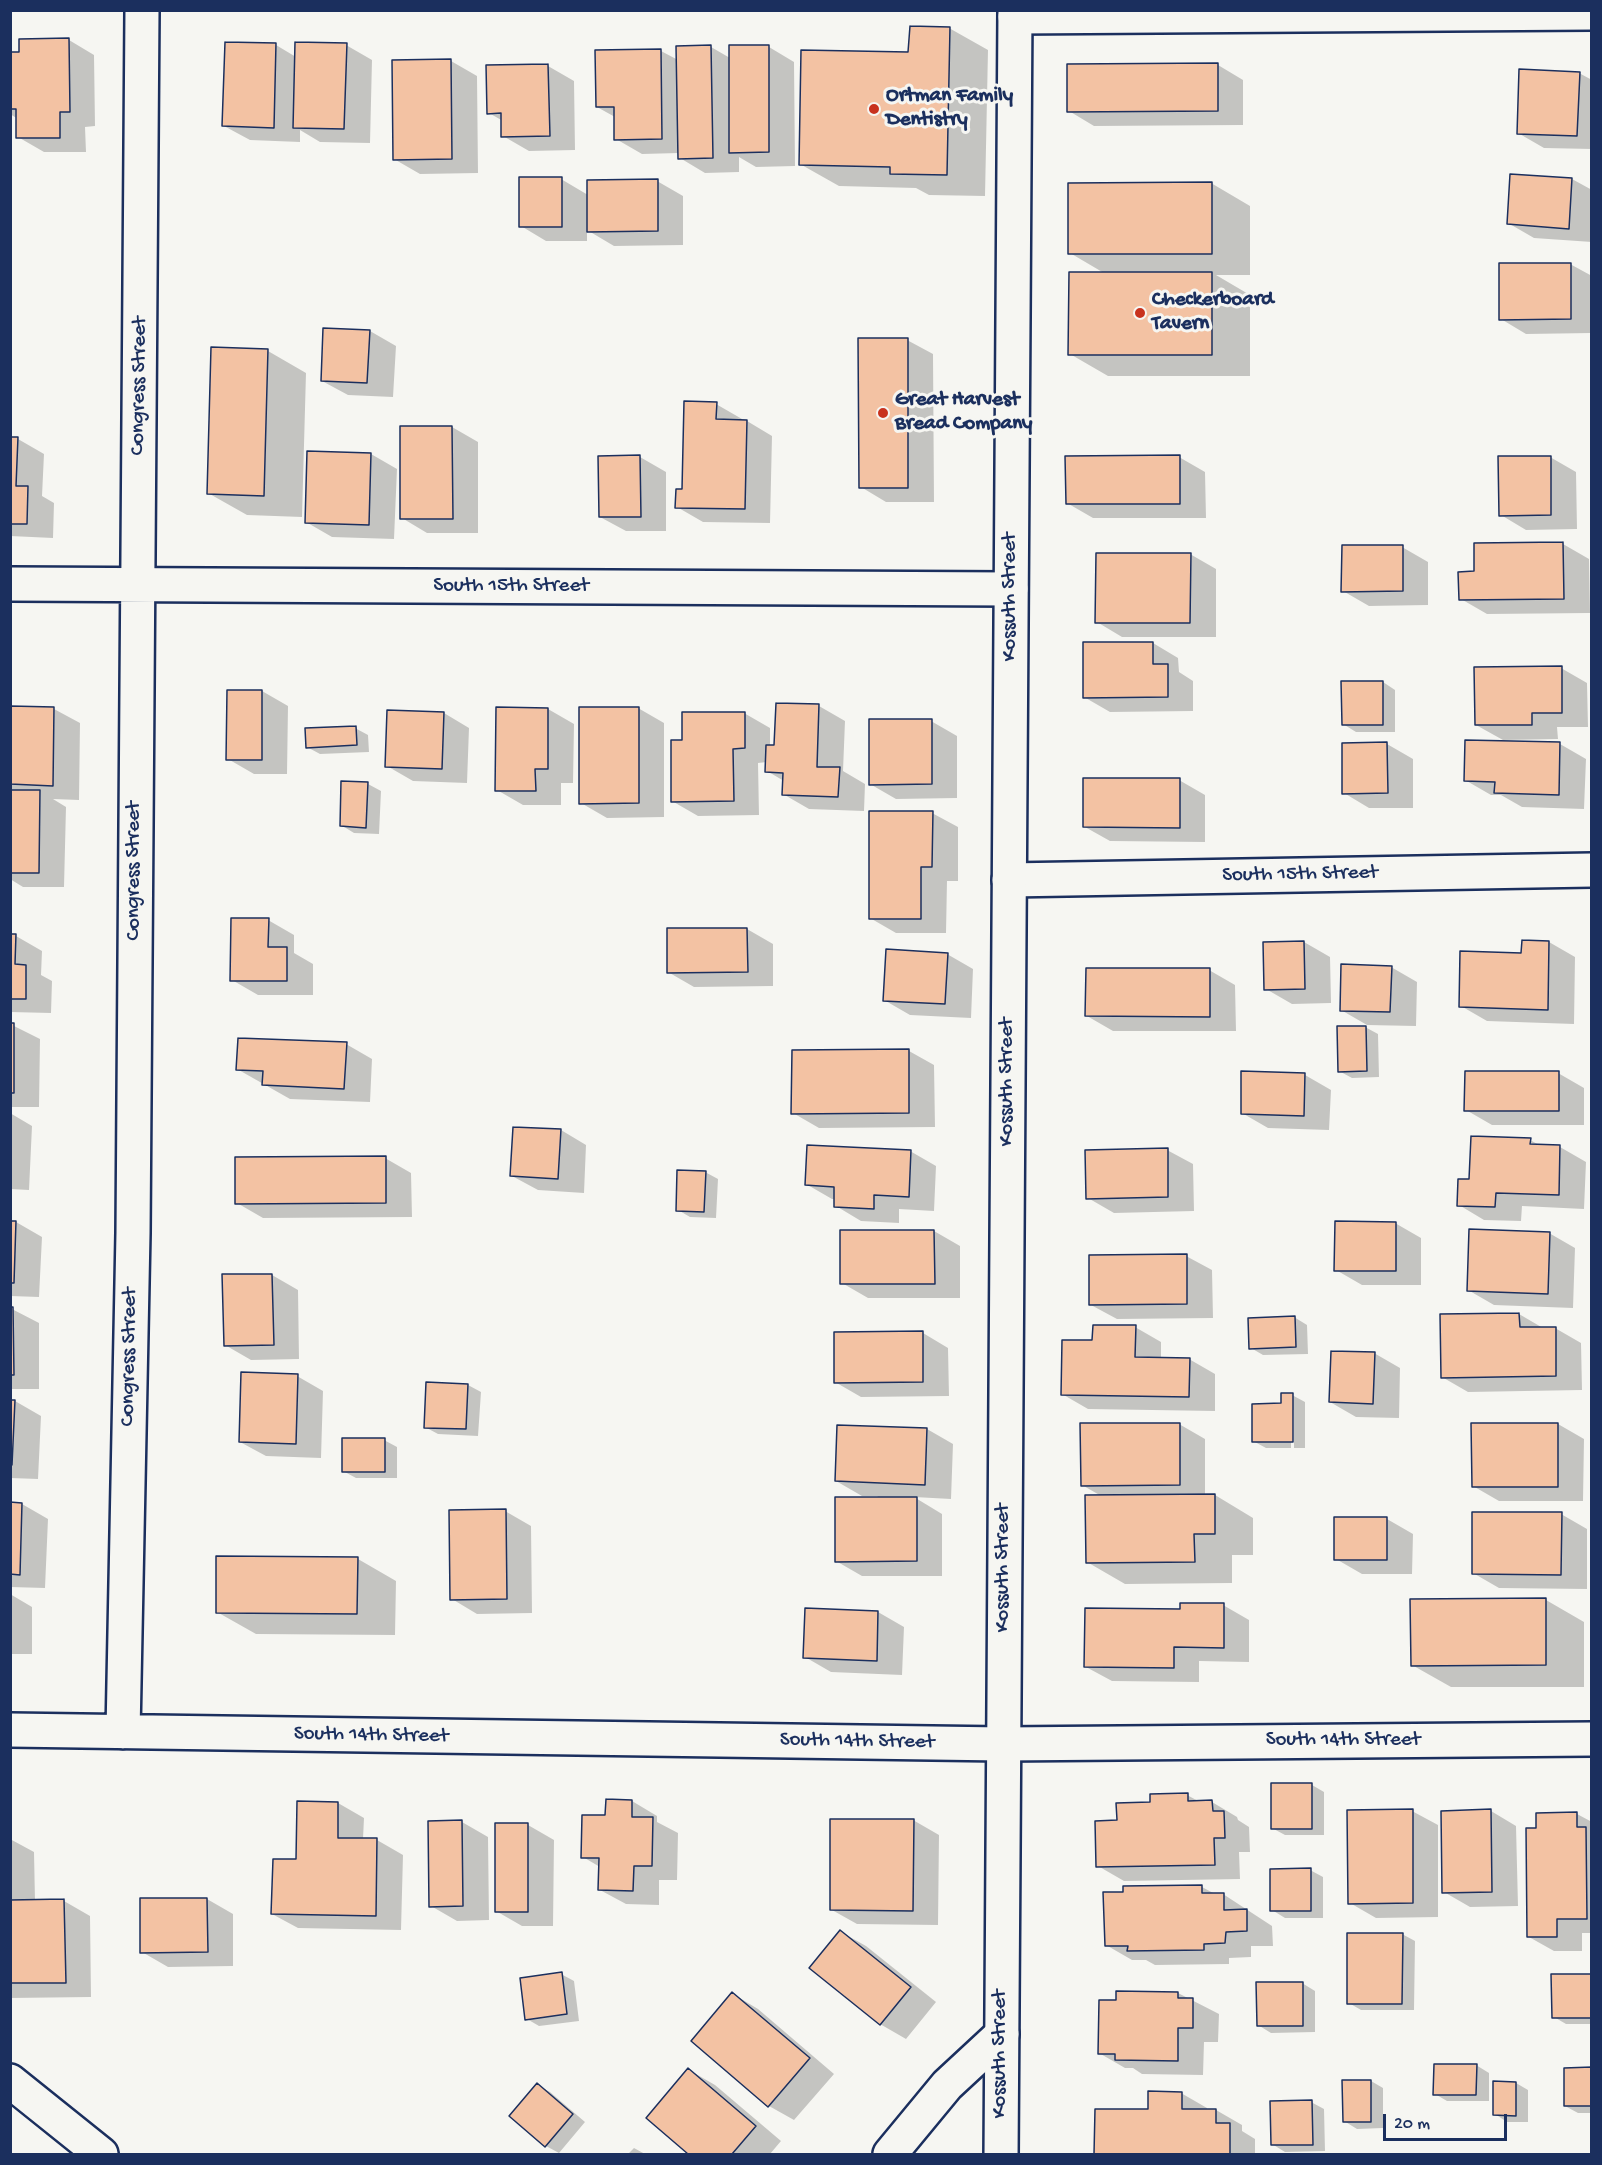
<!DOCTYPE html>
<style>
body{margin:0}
#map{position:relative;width:1602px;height:2165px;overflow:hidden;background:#f6f6f2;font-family:"Gochi Hand",sans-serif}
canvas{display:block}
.frame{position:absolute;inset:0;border:12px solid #1b2f5e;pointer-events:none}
.scale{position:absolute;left:1383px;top:2114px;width:124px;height:27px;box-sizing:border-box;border:3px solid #1b2f5e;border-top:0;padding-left:8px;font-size:18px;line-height:21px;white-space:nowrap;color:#1b2f5e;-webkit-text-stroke:4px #f6f6f2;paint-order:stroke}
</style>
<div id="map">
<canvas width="1602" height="2165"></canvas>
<div class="frame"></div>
<div class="scale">20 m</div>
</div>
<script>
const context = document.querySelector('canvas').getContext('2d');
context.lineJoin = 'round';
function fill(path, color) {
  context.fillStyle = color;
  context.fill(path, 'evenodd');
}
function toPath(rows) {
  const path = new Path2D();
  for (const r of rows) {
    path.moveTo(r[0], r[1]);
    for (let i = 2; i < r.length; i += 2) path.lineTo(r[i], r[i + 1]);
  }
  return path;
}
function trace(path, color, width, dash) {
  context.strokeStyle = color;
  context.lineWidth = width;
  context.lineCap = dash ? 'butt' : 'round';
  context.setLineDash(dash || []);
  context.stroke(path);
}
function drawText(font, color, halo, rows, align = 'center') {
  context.font = font + ' "Gochi Hand",sans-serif';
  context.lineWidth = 6;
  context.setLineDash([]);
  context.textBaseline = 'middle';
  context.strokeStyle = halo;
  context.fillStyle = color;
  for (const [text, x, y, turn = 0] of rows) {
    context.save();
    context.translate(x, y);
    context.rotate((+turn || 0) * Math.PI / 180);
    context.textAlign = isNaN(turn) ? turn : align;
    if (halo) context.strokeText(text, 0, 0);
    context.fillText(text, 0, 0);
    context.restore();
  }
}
const shadow = toPath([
 [949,28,988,50,985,196,929,195,916,188,839,186,800,164,910,54],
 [69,40,94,55,95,126,85,127,86,152,44,152,18,137,18,119,10,114,10,53,20,53],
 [227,44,276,45,296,57,346,45,372,60,370,143,320,142,300,130,300,142,250,140,224,126],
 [711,47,730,58,769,47,794,62,795,166,756,167,739,157,739,172,705,173,680,158,679,153,642,154,616,139,615,117,597,107,661,51,678,60],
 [451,61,477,76,478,173,420,174,394,159],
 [1218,65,1243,80,1243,125,1094,126,1069,111],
 [548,66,574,81,575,150,529,151,503,136,503,121,489,113],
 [1579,73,1592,80,1592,149,1544,148,1518,133],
 [561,179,588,195,657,181,683,196,683,245,614,246,587,230,587,241,546,241,521,226],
 [1572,179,1592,190,1592,242,1534,238,1508,223],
 [1211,183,1250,206,1250,275,1216,275,1250,295,1250,376,1108,376,1070,354,1104,273,1070,253],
 [1570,264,1592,276,1592,333,1526,334,1501,319],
 [370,331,396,346,393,397,348,395,322,381],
 [907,340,933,354,934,502,886,502,861,487],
 [213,349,268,351,306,373,302,517,247,515,208,493],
 [716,404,742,419,742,421,747,421,772,436,770,523,703,522,677,507],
 [402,427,452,427,478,442,478,533,427,533,402,518],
 [10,438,18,439,44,454,42,496,54,503,53,538,10,536],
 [308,452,371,454,397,469,394,539,332,537,306,522],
 [640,457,666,472,666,531,626,531,600,517],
 [1179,457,1205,472,1206,518,1093,518,1067,503],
 [1550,457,1576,472,1577,529,1526,530,1501,515],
 [1563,544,1589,559,1590,613,1487,614,1461,599,1476,573],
 [1402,547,1428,562,1428,605,1369,606,1343,591],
 [1190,554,1216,569,1216,637,1122,637,1097,622],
 [1153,643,1178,658,1179,672,1193,681,1193,711,1110,712,1084,697],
 [1561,668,1587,683,1588,727,1557,727,1558,739,1503,740,1476,725],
 [1383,682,1395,690,1395,732,1356,732,1343,724],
 [228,691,262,691,288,706,287,774,254,774,228,759],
 [819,706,845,721,843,771,865,784,864,811,809,809,783,794,784,781,767,771,767,762,758,763,759,815,698,816,672,801,683,741,744,713,770,728,770,746,776,747],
 [10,708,54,709,80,723,79,800,53,799,66,807,64,887,23,887,10,879],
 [638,708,664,723,664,817,607,818,581,803],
 [548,709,574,724,573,783,561,783,561,805,523,805,497,790],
 [444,713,469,728,467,783,413,781,387,766],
 [931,721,957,736,957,798,896,799,870,784],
 [355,728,368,735,369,752,320,754,307,747],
 [1466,741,1560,744,1586,759,1584,809,1522,807,1501,795,1491,795,1465,780],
 [1387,744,1413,759,1413,808,1369,808,1344,793],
 [1179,780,1205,795,1205,842,1110,841,1085,827],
 [343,782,368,784,381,791,379,834,354,833,341,825],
 [932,813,958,827,958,881,947,881,946,933,896,933,870,918],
 [268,920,294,935,294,953,313,964,313,995,258,995,232,980],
 [747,929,773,944,773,986,694,987,668,972],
 [10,935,16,936,42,951,41,975,52,981,51,1013,10,1012],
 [1304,942,1330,957,1331,1003,1292,1004,1266,989],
 [1549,942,1575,957,1574,1024,1487,1021,1461,1006,1523,954],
 [947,954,973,969,971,1018,910,1015,884,1000],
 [1391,967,1417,982,1416,1026,1367,1025,1341,1010],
 [1209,970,1235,985,1236,1031,1113,1031,1087,1016],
 [10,1024,40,1039,39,1107,10,1107],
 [1365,1027,1378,1034,1379,1077,1352,1078,1339,1071],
 [346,1044,372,1059,370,1102,290,1099,237,1069],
 [909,1051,934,1065,935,1127,819,1128,793,1113],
 [1558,1073,1584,1088,1584,1125,1492,1125,1466,1110],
 [1305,1075,1331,1090,1329,1130,1268,1128,1242,1113],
 [10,1113,32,1126,29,1190,10,1189],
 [561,1130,586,1145,584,1193,538,1190,512,1176],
 [1530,1140,1541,1146,1560,1147,1586,1162,1584,1209,1522,1206,1521,1221,1484,1220,1459,1205,1471,1180],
 [1167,1150,1193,1164,1194,1211,1114,1213,1088,1198],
 [910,1151,936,1166,934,1211,899,1209,899,1223,861,1221,836,1206,836,1199,832,1199,806,1184],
 [385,1158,411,1173,412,1217,263,1218,237,1203],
 [705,1172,718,1179,716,1218,690,1217,678,1210],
 [10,1222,16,1222,42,1237,39,1297,10,1296],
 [1395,1223,1421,1238,1421,1285,1362,1285,1336,1270],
 [934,1231,960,1246,960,1298,868,1298,842,1283],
 [1549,1233,1575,1248,1573,1308,1494,1305,1468,1290],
 [1186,1256,1212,1270,1213,1318,1117,1319,1091,1305],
 [272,1275,298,1290,299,1359,251,1360,225,1345],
 [10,1308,39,1323,39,1389,10,1389],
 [1519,1314,1543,1328,1555,1328,1581,1343,1582,1390,1468,1392,1442,1377],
 [1294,1317,1307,1325,1308,1354,1263,1355,1251,1348],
 [1135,1327,1161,1342,1161,1359,1189,1359,1215,1374,1215,1411,1088,1409,1062,1394,1094,1342],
 [923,1333,948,1348,949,1396,861,1397,835,1382],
 [1374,1353,1400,1368,1399,1418,1356,1417,1330,1402],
 [297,1376,323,1391,321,1458,266,1456,240,1442],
 [428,1384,468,1385,481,1392,478,1436,438,1434,425,1427],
 [1292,1395,1305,1402,1305,1448,1294,1448,1294,1410,1291,1410,1291,1448,1266,1448,1253,1441],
 [10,1401,15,1401,41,1416,38,1479,10,1478],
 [1179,1424,1205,1439,1205,1496,1215,1495,1253,1518,1253,1555,1232,1555,1232,1583,1125,1584,1087,1562,1103,1497,1082,1485],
 [1558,1424,1584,1439,1583,1501,1499,1501,1473,1486],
 [838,1426,927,1429,953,1444,951,1499,914,1497,942,1514,942,1576,862,1576,836,1561,878,1496,862,1496,836,1481],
 [384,1440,397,1447,397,1478,356,1478,343,1471],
 [10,1504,22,1504,48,1519,45,1588,10,1587],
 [505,1511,531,1526,532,1613,477,1614,452,1599],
 [1561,1514,1587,1529,1587,1589,1499,1588,1473,1573],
 [1387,1519,1413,1534,1412,1574,1362,1574,1336,1559],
 [218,1557,358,1559,396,1581,395,1635,256,1634,217,1612],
 [10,1594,32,1607,32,1654,10,1654],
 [1546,1600,1584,1622,1584,1687,1451,1687,1412,1665],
 [1223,1605,1249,1620,1249,1662,1199,1661,1199,1682,1112,1681,1086,1667],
 [806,1610,878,1612,904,1627,902,1675,831,1672,805,1657],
 [1312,1785,1324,1792,1324,1835,1285,1835,1272,1828],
 [1187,1795,1200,1802,1212,1802,1237,1817,1238,1820,1249,1827,1250,1852,1239,1852,1240,1879,1124,1881,1098,1866,1118,1821,1152,1804],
 [632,1801,657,1816,657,1822,678,1833,677,1880,659,1880,659,1905,626,1904,600,1890,600,1867,583,1857,607,1817],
 [338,1803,364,1818,363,1839,377,1840,403,1855,401,1930,298,1928,272,1914,297,1861],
 [1412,1811,1438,1825,1438,1917,1376,1918,1350,1903],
 [1491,1811,1516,1826,1518,1906,1470,1907,1444,1892],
 [1577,1814,1592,1822,1592,1933,1582,1933,1582,1951,1554,1951,1529,1937,1537,1830],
 [913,1820,939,1835,938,1925,857,1924,832,1910],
 [462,1822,488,1837,489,1920,457,1921,431,1906],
 [528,1825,554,1840,553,1926,522,1926,496,1911],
 [10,1839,34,1852,35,1901,64,1901,90,1916,91,1997,10,1998],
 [1310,1870,1323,1877,1323,1918,1285,1918,1272,1910],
 [1202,1887,1215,1894,1223,1894,1272,1926,1273,1946,1251,1946,1251,1957,1229,1958,1229,1964,1155,1965,1146,1960,1132,1960,1106,1945],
 [207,1899,233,1914,233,1966,168,1967,142,1952],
 [841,1932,866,1946,936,2002,906,2039,880,2024],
 [1402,1934,1415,1941,1414,2010,1361,2010,1349,2003],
 [561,1974,574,1981,579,2021,539,2026,527,2019],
 [1592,1976,1592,2024,1566,2024,1554,2017],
 [1302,1983,1315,1991,1315,2032,1271,2033,1258,2025],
 [1178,1993,1219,2014,1218,2042,1204,2042,1203,2075,1142,2074,1133,2068,1125,2068,1099,2053,1118,2001],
 [733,1994,758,2009,834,2074,794,2120,769,2106],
 [1476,2065,1489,2073,1489,2101,1447,2101,1435,2094],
 [1592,2069,1592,2113,1578,2113,1565,2106],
 [689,2070,715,2085,781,2141,770,2154,690,2154,648,2118],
 [1371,2081,1383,2088,1383,2128,1357,2129,1344,2121],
 [1516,2083,1528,2090,1528,2122,1507,2122,1495,2114],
 [537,2085,550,2092,585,2122,559,2153,546,2146,511,2116],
 [1181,2093,1207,2108,1207,2110,1216,2110,1242,2125,1242,2131,1255,2139,1255,2154,1096,2154,1096,2111,1149,2111],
 [1311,2102,1324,2109,1325,2151,1285,2152,1272,2144],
 [634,2148,645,2154,628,2154]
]);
const building = toPath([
 [910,26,950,27,947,175,890,174,890,167,799,165,801,50,908,52,910,26],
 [69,38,70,112,60,112,60,138,16,138,16,109,10,109,10,52,19,52,19,39,69,38],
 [225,42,276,43,274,128,222,126,225,42],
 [295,42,347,43,344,129,293,128,295,42],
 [711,45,713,158,678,159,676,46,711,45],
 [729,45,769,45,769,152,729,153,729,45],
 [661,49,662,139,614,140,614,107,596,107,595,50,661,49],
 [451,59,452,159,393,160,392,60,451,59],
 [1218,63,1218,111,1067,112,1067,64,1218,63],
 [548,64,550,136,501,137,501,113,487,114,486,65,548,64],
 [1519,69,1580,72,1577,136,1517,134,1519,69],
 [1510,174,1572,178,1569,229,1507,224,1510,174],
 [519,177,562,177,562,227,519,227,519,177],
 [658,179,658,231,587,232,587,180,658,179],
 [1212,182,1212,254,1068,254,1068,183,1212,182],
 [1499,263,1571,263,1571,319,1499,320,1499,263],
 [1069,272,1212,272,1212,355,1068,355,1069,272],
 [323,328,370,330,367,383,321,381,323,328],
 [858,338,908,338,908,488,859,488,858,338],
 [211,347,268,349,264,496,207,494,211,347],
 [684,401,717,402,716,419,747,420,745,509,675,508,676,489,682,489,684,401],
 [400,426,452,426,453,519,400,519,400,426],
 [10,437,18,437,16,486,28,486,27,524,10,524,10,437],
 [307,451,371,453,369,525,305,523,307,451],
 [640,455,641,517,599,517,598,456,640,455],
 [1180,455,1180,504,1066,504,1065,456,1180,455],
 [1498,456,1551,456,1551,515,1499,516,1498,456],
 [1563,542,1564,599,1459,600,1458,572,1474,571,1474,543,1563,542],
 [1342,545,1403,545,1403,591,1341,592,1342,545],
 [1096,553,1191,553,1190,623,1095,623,1096,553],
 [1083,642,1153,642,1153,664,1168,664,1168,697,1083,698,1083,642],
 [1562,666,1562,713,1532,713,1532,725,1475,725,1474,667,1562,666],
 [1341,681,1383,681,1383,725,1342,725,1341,681],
 [227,690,262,690,262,760,226,760,227,690],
 [776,703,819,704,817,767,840,767,838,797,782,795,783,773,765,772,766,745,774,745,776,703],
 [10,706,54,707,53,786,10,784,10,706],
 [496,707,548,708,548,769,535,769,536,791,495,791,496,707],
 [579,707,639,707,639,803,579,804,579,707],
 [387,710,444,712,442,769,385,767,387,710],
 [682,712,745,712,745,748,733,749,734,801,671,802,671,740,682,740,682,712],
 [869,719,932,719,932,784,869,785,869,719],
 [356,726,357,745,306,748,305,728,356,726],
 [1465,740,1560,742,1559,795,1494,793,1495,782,1464,781,1465,740],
 [1387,742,1388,793,1342,794,1342,743,1387,742],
 [1083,778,1180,778,1180,828,1083,827,1083,778],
 [341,781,368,782,366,828,340,826,341,781],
 [10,790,40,790,39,873,10,873,10,790],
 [869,811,933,811,932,867,921,867,921,919,869,919,869,811],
 [231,918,269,918,268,947,287,947,287,981,230,981,231,918],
 [667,928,747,928,748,972,667,973,667,928],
 [10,934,16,934,15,964,26,965,26,999,10,999,10,934],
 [1522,940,1549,941,1548,1010,1459,1007,1460,951,1521,953,1522,940],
 [1304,941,1305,989,1264,990,1263,942,1304,941],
 [886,949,948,953,945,1004,883,1001,886,949],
 [1341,964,1392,966,1390,1012,1340,1011,1341,964],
 [1086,968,1210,968,1210,1017,1085,1016,1086,968],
 [10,1023,14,1023,14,1093,10,1093,10,1023],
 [1337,1026,1366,1026,1367,1071,1338,1072,1337,1026],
 [238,1038,347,1042,344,1089,262,1085,263,1071,236,1070,238,1038],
 [909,1049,909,1113,791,1114,792,1050,909,1049],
 [1241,1071,1305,1073,1304,1116,1241,1114,1241,1071],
 [1465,1071,1559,1071,1559,1111,1464,1111,1465,1071],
 [513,1127,561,1129,558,1179,510,1176,513,1127],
 [1471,1136,1531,1138,1530,1144,1560,1145,1559,1195,1496,1193,1495,1207,1457,1206,1458,1179,1469,1179,1471,1136],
 [807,1145,911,1150,909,1197,874,1195,874,1209,834,1207,834,1187,805,1185,807,1145],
 [1168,1148,1168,1197,1086,1199,1085,1150,1168,1148],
 [386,1156,386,1203,235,1204,235,1157,386,1156],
 [677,1170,706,1171,704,1212,676,1211,677,1170],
 [10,1221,16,1221,14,1283,10,1283,10,1221],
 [1335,1221,1396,1222,1396,1271,1334,1271,1335,1221],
 [1469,1229,1550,1232,1548,1294,1467,1291,1469,1229],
 [840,1230,934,1230,935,1284,840,1284,840,1230],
 [1187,1254,1187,1304,1089,1305,1089,1255,1187,1254],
 [222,1274,272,1274,274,1345,224,1346,222,1274],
 [10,1307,13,1307,14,1375,10,1375,10,1307],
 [1519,1313,1520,1327,1556,1327,1556,1376,1441,1378,1440,1314,1519,1313],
 [1295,1316,1296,1347,1249,1349,1248,1318,1295,1316],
 [1093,1325,1136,1325,1135,1357,1190,1358,1189,1397,1061,1395,1062,1340,1092,1340,1093,1325],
 [923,1331,923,1382,834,1383,834,1332,923,1331],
 [1331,1351,1375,1352,1373,1404,1329,1402,1331,1351],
 [241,1372,298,1374,296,1444,239,1442,241,1372],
 [426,1382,468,1384,466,1429,424,1428,426,1382],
 [1281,1393,1293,1393,1293,1442,1252,1442,1252,1404,1281,1403,1281,1393],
 [10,1400,15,1400,12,1465,10,1465,10,1400],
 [1080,1423,1180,1423,1180,1485,1081,1486,1080,1423],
 [1471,1423,1558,1423,1558,1487,1472,1487,1471,1423],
 [837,1425,927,1428,925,1485,835,1481,837,1425],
 [342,1438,385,1438,385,1472,342,1472,342,1438],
 [1215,1494,1215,1534,1194,1534,1195,1562,1086,1563,1085,1495,1215,1494],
 [835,1497,917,1497,917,1561,835,1562,835,1497],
 [10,1502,22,1503,20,1575,10,1574,10,1502],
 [506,1509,507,1599,450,1600,449,1510,506,1509],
 [1472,1512,1562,1512,1561,1575,1472,1574,1472,1512],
 [1334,1517,1387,1517,1387,1560,1334,1560,1334,1517],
 [216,1556,358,1557,357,1614,216,1613,216,1556],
 [1546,1598,1546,1665,1411,1666,1410,1599,1546,1598],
 [1180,1603,1224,1603,1224,1648,1174,1647,1174,1668,1084,1667,1085,1608,1180,1609,1180,1603],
 [805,1608,878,1611,877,1661,803,1658,805,1608],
 [1271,1783,1312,1783,1312,1829,1271,1829,1271,1783],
 [1188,1793,1188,1801,1212,1800,1213,1811,1224,1811,1225,1838,1214,1838,1215,1865,1096,1867,1095,1821,1117,1820,1116,1803,1150,1802,1150,1794,1188,1793],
 [606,1799,632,1800,632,1817,653,1817,652,1866,634,1866,633,1891,598,1890,599,1858,581,1858,582,1815,605,1815,606,1799],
 [297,1801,338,1802,338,1838,377,1838,376,1916,271,1914,273,1859,296,1859,297,1801],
 [1413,1809,1413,1903,1348,1904,1347,1810,1413,1809],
 [1491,1809,1492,1892,1442,1893,1441,1811,1491,1809],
 [1577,1812,1577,1827,1586,1827,1587,1919,1557,1919,1557,1937,1527,1937,1526,1828,1536,1828,1536,1813,1577,1812],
 [830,1819,914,1819,913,1911,830,1910,830,1819],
 [462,1820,463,1906,429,1907,428,1821,462,1820],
 [495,1823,528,1823,528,1912,495,1912,495,1823],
 [1311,1868,1311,1911,1270,1911,1270,1869,1311,1868],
 [1202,1885,1202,1893,1224,1893,1224,1910,1247,1909,1247,1931,1226,1932,1225,1943,1204,1944,1204,1950,1127,1951,1128,1946,1105,1946,1103,1892,1123,1892,1123,1886,1202,1885],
 [140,1898,207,1898,208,1952,140,1953,140,1898],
 [64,1899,66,1983,10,1983,10,1900,64,1899],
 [840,1930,911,1987,880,2025,809,1968,840,1930],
 [1347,1933,1403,1933,1402,2004,1347,2004,1347,1933],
 [562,1972,567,2014,525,2020,520,1978,562,1972],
 [1551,1974,1592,1974,1592,2018,1552,2018,1551,1974],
 [1256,1982,1303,1982,1303,2026,1257,2026,1256,1982],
 [1116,1991,1178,1992,1178,1998,1193,1998,1193,2028,1178,2028,1178,2061,1115,2060,1115,2054,1098,2054,1099,2000,1116,2000,1116,1991],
 [732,1992,810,2058,768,2107,691,2041,732,1992],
 [1434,2064,1477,2064,1476,2095,1433,2095,1434,2064],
 [1592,2067,1592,2106,1564,2106,1564,2068,1592,2067],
 [688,2068,756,2126,732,2154,688,2154,646,2118,688,2068],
 [1342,2080,1371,2080,1371,2122,1343,2122,1342,2080],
 [1493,2081,1516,2082,1516,2116,1493,2115,1493,2081],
 [537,2083,573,2114,545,2147,509,2116,537,2083],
 [1148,2091,1182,2092,1182,2109,1216,2109,1216,2123,1230,2123,1230,2154,1094,2154,1095,2109,1148,2109,1148,2091],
 [1312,2100,1313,2145,1271,2145,1270,2101,1312,2100]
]);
const minor = toPath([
 [1015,17,1592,13],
 [10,584,1011,589],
 [1009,880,1592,870],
 [10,1730,1003,1744,1592,1739],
 [123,1732,133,1233,142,10],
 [10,2081,101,2154],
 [890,2154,947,2085,1002,2034]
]);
const tertiary = toPath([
 [1001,2154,1015,10]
]);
const markers = [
 [874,109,6,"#c8321e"],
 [1140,313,6,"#c8321e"],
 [883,413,6,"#c8321e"]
];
const poiNames = [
 ["Ortman Family",886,97],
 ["Dentistry",886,121],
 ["Checkerboard",1152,301],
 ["Tavern",1152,325],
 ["Great Harvest",895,401],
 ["Bread Company",895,425]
];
const streetNames = [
 ["Congress Street",140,386,-89],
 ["South 15th Street",511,587],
 ["Kossuth Street",1011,597,-90],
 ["Congress Street",135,871,-90],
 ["South 15th Street",1300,875,-1],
 ["Kossuth Street",1008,1082,-90],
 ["Congress Street",130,1357,-89],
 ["Kossuth Street",1004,1568,-90],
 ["South 14th Street",371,1736,1],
 ["South 14th Street",1343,1741],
 ["South 14th Street",857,1742,1],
 ["Kossuth Street",1001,2054,-90]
];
fill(shadow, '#0003');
fill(building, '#f3c2a3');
trace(building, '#1b2f5e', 1.5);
trace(minor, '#1b2f5e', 38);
trace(tertiary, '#1b2f5e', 38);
trace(minor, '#f6f6f2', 33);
trace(tertiary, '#f6f6f2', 33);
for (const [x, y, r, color] of markers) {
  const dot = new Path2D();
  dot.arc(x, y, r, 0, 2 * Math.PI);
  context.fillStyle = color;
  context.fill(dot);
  trace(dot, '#f6f6f2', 2);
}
drawText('bold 21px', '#1b2f5e', '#f6f6f2', poiNames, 'left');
drawText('21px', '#1b2f5e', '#f6f6f2', streetNames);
</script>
